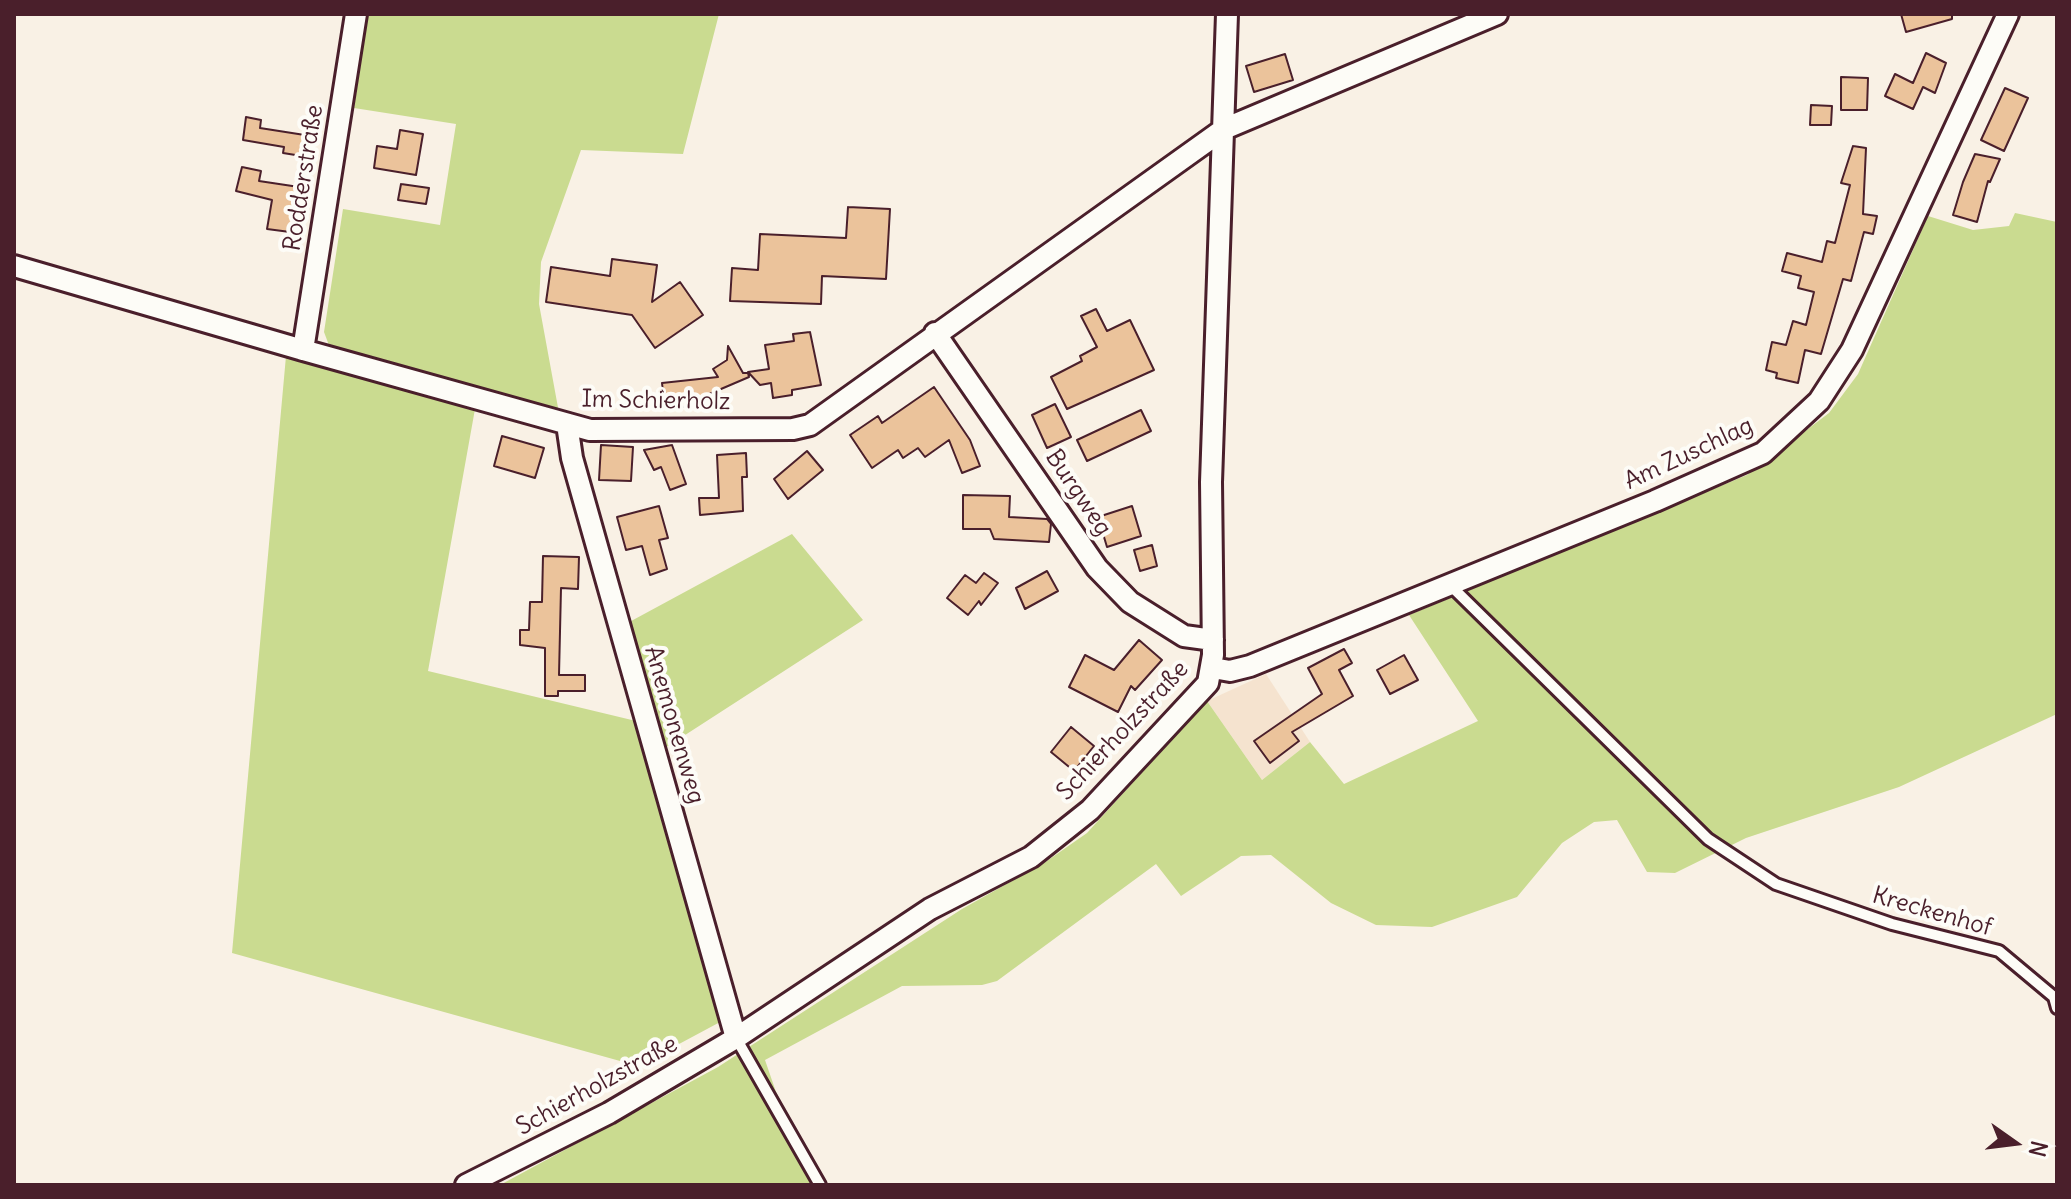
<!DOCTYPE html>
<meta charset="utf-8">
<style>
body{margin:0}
#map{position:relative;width:2071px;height:1199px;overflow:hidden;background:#f9f1e5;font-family:Delius,sans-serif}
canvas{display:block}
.frame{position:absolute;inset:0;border:16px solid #4a1f2b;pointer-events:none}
.north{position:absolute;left:1975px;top:1103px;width:80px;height:80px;-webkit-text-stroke:6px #fdfcf7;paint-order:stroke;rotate:104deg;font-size:22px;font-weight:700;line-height:32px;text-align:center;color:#4a1f2b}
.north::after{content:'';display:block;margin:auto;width:28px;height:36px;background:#4a1f2b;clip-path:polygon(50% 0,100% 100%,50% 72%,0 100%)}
</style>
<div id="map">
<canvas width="2071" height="1199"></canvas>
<div class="frame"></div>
<div class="north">N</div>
</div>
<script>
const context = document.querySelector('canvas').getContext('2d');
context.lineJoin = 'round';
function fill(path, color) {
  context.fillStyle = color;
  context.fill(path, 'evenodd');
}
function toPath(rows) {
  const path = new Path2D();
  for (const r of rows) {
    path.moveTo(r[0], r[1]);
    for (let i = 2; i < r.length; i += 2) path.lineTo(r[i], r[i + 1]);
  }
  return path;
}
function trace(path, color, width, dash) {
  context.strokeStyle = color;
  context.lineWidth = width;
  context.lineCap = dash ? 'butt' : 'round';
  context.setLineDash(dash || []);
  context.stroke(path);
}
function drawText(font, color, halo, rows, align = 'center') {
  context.font = font + ' Delius,sans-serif';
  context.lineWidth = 8;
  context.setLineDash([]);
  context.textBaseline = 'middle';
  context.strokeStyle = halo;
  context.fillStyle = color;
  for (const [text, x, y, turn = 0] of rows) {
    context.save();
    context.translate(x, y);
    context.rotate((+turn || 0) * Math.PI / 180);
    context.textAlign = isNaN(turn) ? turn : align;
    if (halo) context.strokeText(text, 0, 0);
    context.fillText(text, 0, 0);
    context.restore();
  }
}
const built = toPath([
 [1266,674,1310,742,1262,780,1207,701]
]);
const green = toPath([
 [368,14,719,14,683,154,581,150,541,262,539,304,559,413,330,348,324,332,343,209,440,225,456,124,354,108],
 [2015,213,2057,222,2057,714,1899,787,1746,838,1675,873,1647,872,1617,820,1594,822,1562,843,1517,897,1432,927,1376,925,1331,903,1271,855,1241,856,1181,896,1156,864,997,981,982,985,902,986,765,1060,776,1092,823,1185,500,1185,718,1067,962,909,1044,863,1087,833,1207,701,1262,780,1310,742,1344,784,1478,721,1409,615,1747,475,1829,413,1858,374,1928,216,1973,230,2009,226],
 [286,356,475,409,428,671,636,721,609,633,792,534,863,620,648,759,722,1021,638,1066,232,953]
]);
const building = toPath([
 [1901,14,1952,14,1952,19,1906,32,1901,14],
 [1926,53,1946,63,1935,93,1923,87,1913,109,1885,96,1895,74,1913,83,1926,53],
 [1285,54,1293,80,1254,92,1246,66,1285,54],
 [1841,77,1868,78,1867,110,1841,110,1841,77],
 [2005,88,2028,98,2004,151,1981,140,2005,88],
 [1811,105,1832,106,1831,125,1810,125,1811,105],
 [246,117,261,120,260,128,311,136,308,157,283,153,284,147,243,140,246,117],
 [400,130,423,134,416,175,374,168,377,146,397,149,400,130],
 [1853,146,1866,148,1863,214,1877,216,1873,234,1864,232,1851,281,1843,279,1821,354,1805,350,1798,383,1776,378,1777,373,1766,370,1772,342,1786,345,1793,321,1806,325,1814,292,1798,288,1801,276,1782,271,1787,253,1822,262,1827,241,1835,243,1850,185,1841,183,1853,146],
 [1975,154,2000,159,1990,182,1988,181,1977,222,1953,215,1963,182,1975,154],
 [242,167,261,171,259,181,299,187,296,223,292,222,290,232,267,229,272,200,236,191,242,167],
 [401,184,429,188,426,204,398,200,401,184],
 [848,207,890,209,886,279,822,276,821,304,730,301,732,268,758,270,760,234,846,238,848,207],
 [612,259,657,265,652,302,680,282,703,315,655,348,632,315,546,302,551,267,610,276,612,259],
 [1096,309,1107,331,1130,320,1154,370,1067,409,1051,377,1082,361,1080,356,1097,347,1081,316,1096,309],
 [810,332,821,385,792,390,792,395,773,398,771,383,760,385,748,372,769,369,765,345,794,341,793,334,810,332],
 [728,346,743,373,748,373,749,377,707,395,708,404,665,409,662,383,718,377,713,369,727,360,728,346],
 [934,387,970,440,980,466,962,473,949,440,925,457,918,448,903,458,898,450,872,468,850,435,878,416,882,423,934,387],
 [1055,404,1071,437,1047,448,1032,415,1055,404],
 [1141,410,1151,431,1087,461,1077,440,1141,410],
 [502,436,544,448,535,478,494,466,502,436],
 [601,445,633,447,631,481,599,480,601,445],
 [672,445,686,484,670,490,661,467,654,470,644,450,672,445],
 [807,451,823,470,788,499,774,479,807,451],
 [746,453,747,477,742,477,743,511,700,515,699,498,719,498,717,455,746,453],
 [963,495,1010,496,1009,517,1047,519,1051,524,1049,542,994,539,990,529,963,529,963,495],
 [659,506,668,538,659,540,667,569,650,575,642,546,626,550,617,517,659,506],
 [1132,506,1141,536,1107,547,1098,517,1132,506],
 [1152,545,1157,566,1140,571,1134,550,1152,545],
 [543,556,579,557,578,589,561,588,559,675,585,675,585,691,558,691,558,696,545,696,545,648,520,645,520,630,529,630,530,602,542,602,543,556],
 [1047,571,1058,591,1025,609,1016,588,1047,571],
 [984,573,998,583,981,605,979,601,968,615,947,598,965,575,976,583,984,573],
 [1139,640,1162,660,1135,690,1131,686,1118,712,1069,687,1085,655,1114,670,1139,640],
 [1344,649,1352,663,1339,670,1353,696,1292,732,1299,741,1270,763,1254,741,1322,694,1308,668,1344,649],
 [1404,655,1418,680,1390,694,1377,670,1404,655],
 [1071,727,1094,746,1074,771,1051,752,1071,727]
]);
const lane = toPath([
 [1450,585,1708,839,1776,884,1892,924,1999,951,2054,997,2057,1008],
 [736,1038,820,1185]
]);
const street = toPath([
 [14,266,303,350,590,430,793,429,810,425,1224,129,1497,14],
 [935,333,1097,568,1130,602,1184,636,1213,640],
 [303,350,356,14],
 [567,424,572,458,736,1038],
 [1213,668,1230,671,1250,666,1655,501,1763,453,1819,401,1852,350,2008,14],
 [466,1185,609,1113,736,1038,930,909,1031,857,1090,810,1208,683,1213,655,1211,482,1227,14]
]);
const streetNames = [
 ["Rodderstraße",304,178,-81],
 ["Im Schierholz",656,401,1],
 ["Am Zuschlag",1689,454,-25],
 ["Burgweg",1078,493,56],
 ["Anemonenweg",674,725,74],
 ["Schierholzstraße",1123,731,-47],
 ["Kreckenhof",1932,912,16],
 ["Schierholzstraße",597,1086,-29]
];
fill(built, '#f5e3cf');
fill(green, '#cadb90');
fill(building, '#ebc39b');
trace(building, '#4a1f2b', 2);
trace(lane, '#4a1f2b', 16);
trace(street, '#4a1f2b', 26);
trace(lane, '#fdfcf7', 10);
trace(street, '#fdfcf7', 20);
drawText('24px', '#4a1f2b', '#fdfcf7', streetNames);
</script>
